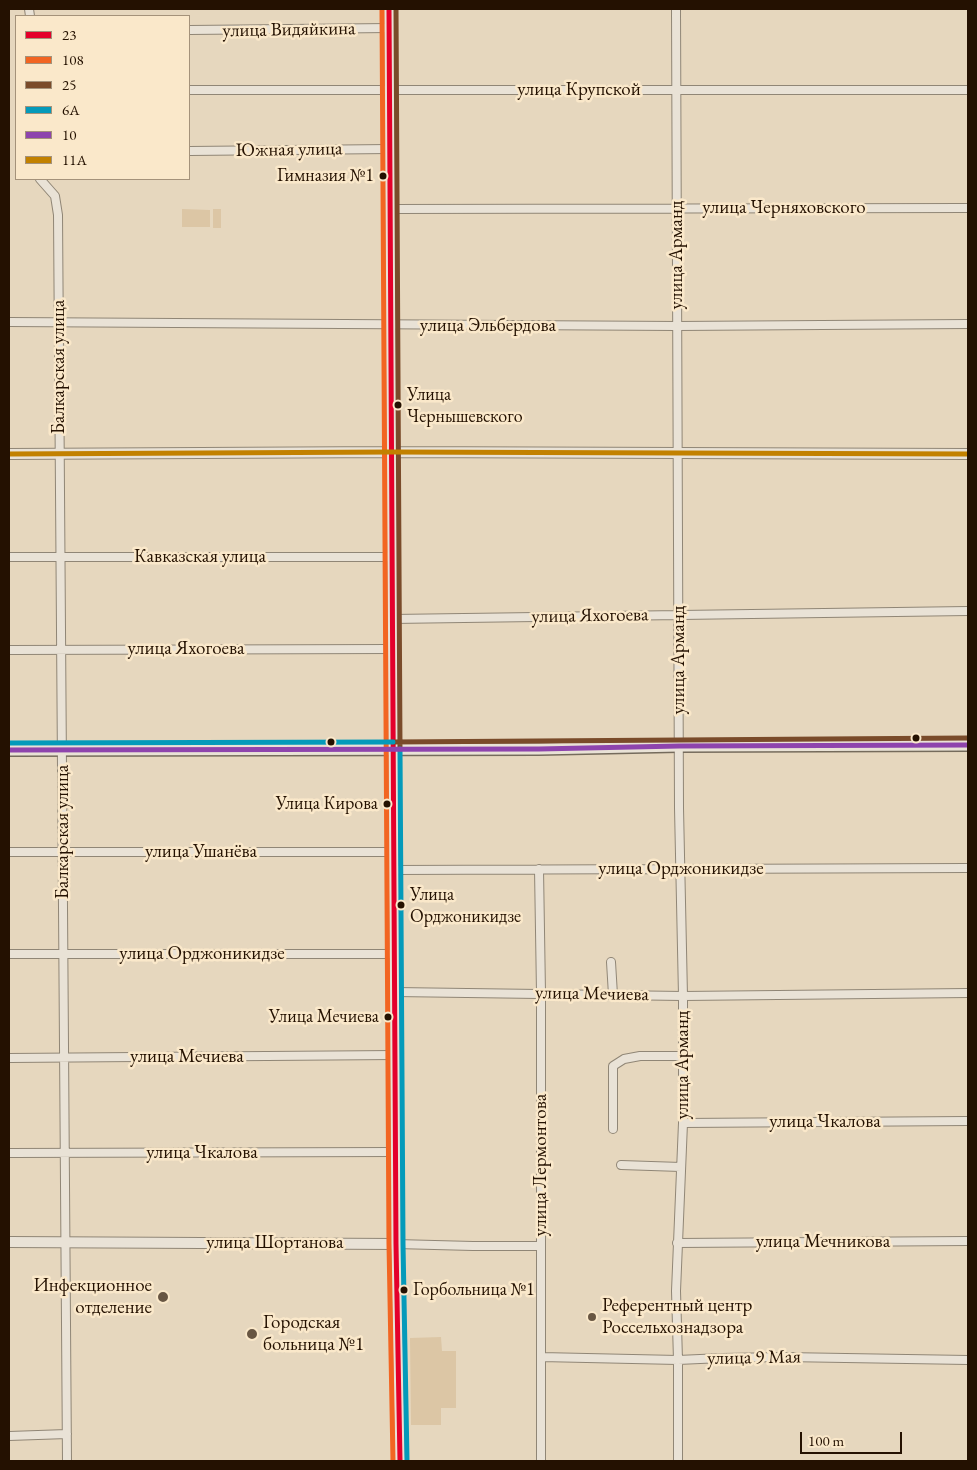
<!DOCTYPE html>
<meta charset="utf-8">
<style>
body{margin:0}
#map{position:relative;width:977px;height:1470px;overflow:hidden;background:#e6d7be;font-family:"EB Garamond",serif}
canvas{display:block}
.frame{position:absolute;inset:0;border:10px solid #241101;pointer-events:none}
.legend{position:absolute;left:15px;top:15px;width:175px;height:165px;box-sizing:border-box;background:#fae8ca;border:1px solid #a4927a;margin:0;padding:6px 9px;list-style:none;font-size:15px;color:#241101}
.legend li{display:flex;align-items:center;gap:10px;height:25px}
.legend b{width:25px;border:1px solid #a4927a}
.scale{position:absolute;left:800px;top:1432px;width:102px;height:22px;box-sizing:border-box;border:2px solid #241101;border-top:0;padding-left:6px;font-size:15px;line-height:18px;white-space:nowrap;color:#241101;-webkit-text-stroke:4px #fae8ca;paint-order:stroke}
</style>
<div id="map">
<canvas width="977" height="1470"></canvas>
<div class="frame"></div>
<ul class="legend">
<li><b style="height:6px;background:#e4002b"></b>23</li>
<li><b style="height:6px;background:#f26522"></b>108</li>
<li><b style="height:6px;background:#7a4b2a"></b>25</li>
<li><b style="height:6px;background:#049aba"></b>6А</li>
<li><b style="height:6px;background:#8e44ad"></b>10</li>
<li><b style="height:6px;background:#c28100"></b>11А</li>
</ul>
<div class="scale">100 m</div>
</div>
<script>
const context = document.querySelector('canvas').getContext('2d');
context.lineJoin = 'round';
function fill(path, color) {
  context.fillStyle = color;
  context.fill(path, 'evenodd');
}
function toPath(rows) {
  const path = new Path2D();
  for (const r of rows) {
    path.moveTo(r[0], r[1]);
    for (let i = 2; i < r.length; i += 2) path.lineTo(r[i], r[i + 1]);
  }
  return path;
}
function trace(path, color, width, dash) {
  context.strokeStyle = color;
  context.lineWidth = width;
  context.lineCap = dash ? 'butt' : 'round';
  context.setLineDash(dash || []);
  context.stroke(path);
}
function drawText(font, color, halo, rows, align = 'center') {
  context.font = font + ' "EB Garamond",serif';
  context.lineWidth = 5;
  context.setLineDash([]);
  context.textBaseline = 'middle';
  context.strokeStyle = halo;
  context.fillStyle = color;
  for (const [text, x, y, turn = 0] of rows) {
    context.save();
    context.translate(x, y);
    context.rotate((+turn || 0) * Math.PI / 180);
    context.textAlign = isNaN(turn) ? turn : align;
    if (halo) context.strokeText(text, 0, 0);
    context.fillText(text, 0, 0);
    context.restore();
  }
}
const green = toPath([
 [182,209,210,210,210,227,182,227],
 [213,209,221,209,221,228,213,228],
 [441,1337,442,1351,456,1351,456,1408,441,1408,441,1425,411,1425,410,1338]
]);
const minor = toPath([
 [29,9,30,16],
 [676,9,679,808,683,996,683,1123,676,1291,678,1360,678,1461],
 [189,30,390,28],
 [189,90,968,90],
 [189,151,390,149],
 [40,179,55,196,58,215,67,1461],
 [390,209,968,208],
 [9,322,677,326,968,324],
 [9,557,392,557],
 [392,619,968,611],
 [9,650,393,649],
 [9,852,394,852],
 [539,869,541,993,541,1461],
 [394,870,968,868],
 [9,954,395,954],
 [611,962,613,995],
 [395,992,683,996,968,993],
 [9,1058,395,1055],
 [683,1123,968,1121],
 [613,1129,613,1066,624,1059,640,1056,683,1056],
 [9,1153,395,1152],
 [621,1165,681,1167],
 [677,1243,968,1241],
 [396,1244,473,1246,541,1246],
 [541,1357,678,1360,722,1358,784,1357,968,1360],
 [9,1436,67,1434]
]);
const tertiary = toPath([
 [389,9,396,1244,400,1461],
 [9,454,392,452,968,454],
 [9,1242,396,1244]
]);
const secondary = toPath([
 [9,750,539,749,679,746,968,745]
]);
const bus1 = toPath([
 [389,9,396,1244,400,1461]
]);
const bus2 = toPath([
 [382,9,389,1244,393,1461]
]);
const bus3 = toPath([
 [396,9,400,749],
 [393,742,968,738]
]);
const bus4 = toPath([
 [9,743,393,742],
 [400,749,403,1244,407,1461]
]);
const bus5 = toPath([
 [9,750,539,749,679,746,968,745]
]);
const bus6 = toPath([
 [9,454,392,452,968,454]
]);
const markers = [
 [383,176,4.5,"#241101"],
 [398,405,4.5,"#241101"],
 [916,738,4.5,"#241101"],
 [331,742,4.5,"#241101"],
 [387,804,4.5,"#241101"],
 [401,905,4.5,"#241101"],
 [388,1017,4.5,"#241101"],
 [404,1290,4.5,"#241101"],
 [163,1297,6,"#685643"],
 [592,1317,5,"#685643"],
 [252,1334,6,"#685643"]
];
const busNames = [
 ["Гимназия №1",374,176],
 ["Улица",407,395,"left"],
 ["Чернышевского",407,417,"left"],
 ["Улица Кирова",378,804],
 ["Улица",410,895,"left"],
 ["Орджоникидзе",410,917,"left"],
 ["Улица Мечиева",379,1017],
 ["Горбольница №1",413,1290,"left"]
];
const streetNames = [
 ["улица Видяйкина",289,30,-1],
 ["улица Крупской",579,90],
 ["Южная улица",289,150,-1],
 ["улица Черняховского",784,208],
 ["улица Арманд",677,255,-90],
 ["улица Эльбердова",488,326],
 ["Балкарская улица",59,367,-90],
 ["Кавказская улица",200,557],
 ["улица Яхогоева",590,616,-1],
 ["улица Яхогоева",186,649],
 ["улица Арманд",679,660,-90],
 ["Балкарская улица",63,832,-90],
 ["улица Ушанёва",201,852],
 ["улица Орджоникидзе",681,869],
 ["улица Орджоникидзе",202,954],
 ["улица Мечиева",592,994,1],
 ["улица Мечиева",187,1057],
 ["улица Арманд",683,1065,-90],
 ["улица Чкалова",825,1122],
 ["улица Чкалова",202,1153],
 ["улица Лермонтова",541,1165,-90],
 ["улица Мечникова",823,1242],
 ["улица Шортанова",275,1243],
 ["улица 9 Мая",754,1358,-1]
];
const poiNames = [
 ["Инфекционное",152,1286,"right"],
 ["отделение",152,1308,"right"],
 ["Референтный центр",602,1306],
 ["Россельхознадзора",602,1328],
 ["Городская",263,1323],
 ["больница №1",263,1345]
];
fill(green, '#dcc6a5');
trace(minor, '#908676', 10);
trace(tertiary, '#908676', 12);
trace(secondary, '#756b5c', 14);
trace(minor, '#e9e2d6', 8);
trace(tertiary, '#e9e2d6', 10);
trace(secondary, '#e9e2d6', 11);
trace(bus1, '#e4002b', 5);
trace(bus2, '#f26522', 5);
trace(bus3, '#7a4b2a', 5);
trace(bus4, '#049aba', 5);
trace(bus5, '#8e44ad', 5);
trace(bus6, '#c28100', 5);
for (const [x, y, r, color] of markers) {
  const dot = new Path2D();
  dot.arc(x, y, r, 0, 2 * Math.PI);
  context.fillStyle = color;
  context.fill(dot);
  trace(dot, '#fae8ca', 2);
}
drawText('18px', '#241101', '#fae8ca', busNames, 'right');
drawText('19px', '#241101', '#fae8ca', streetNames);
drawText('19px', '#241101', '#fae8ca', poiNames, 'left');
</script>
